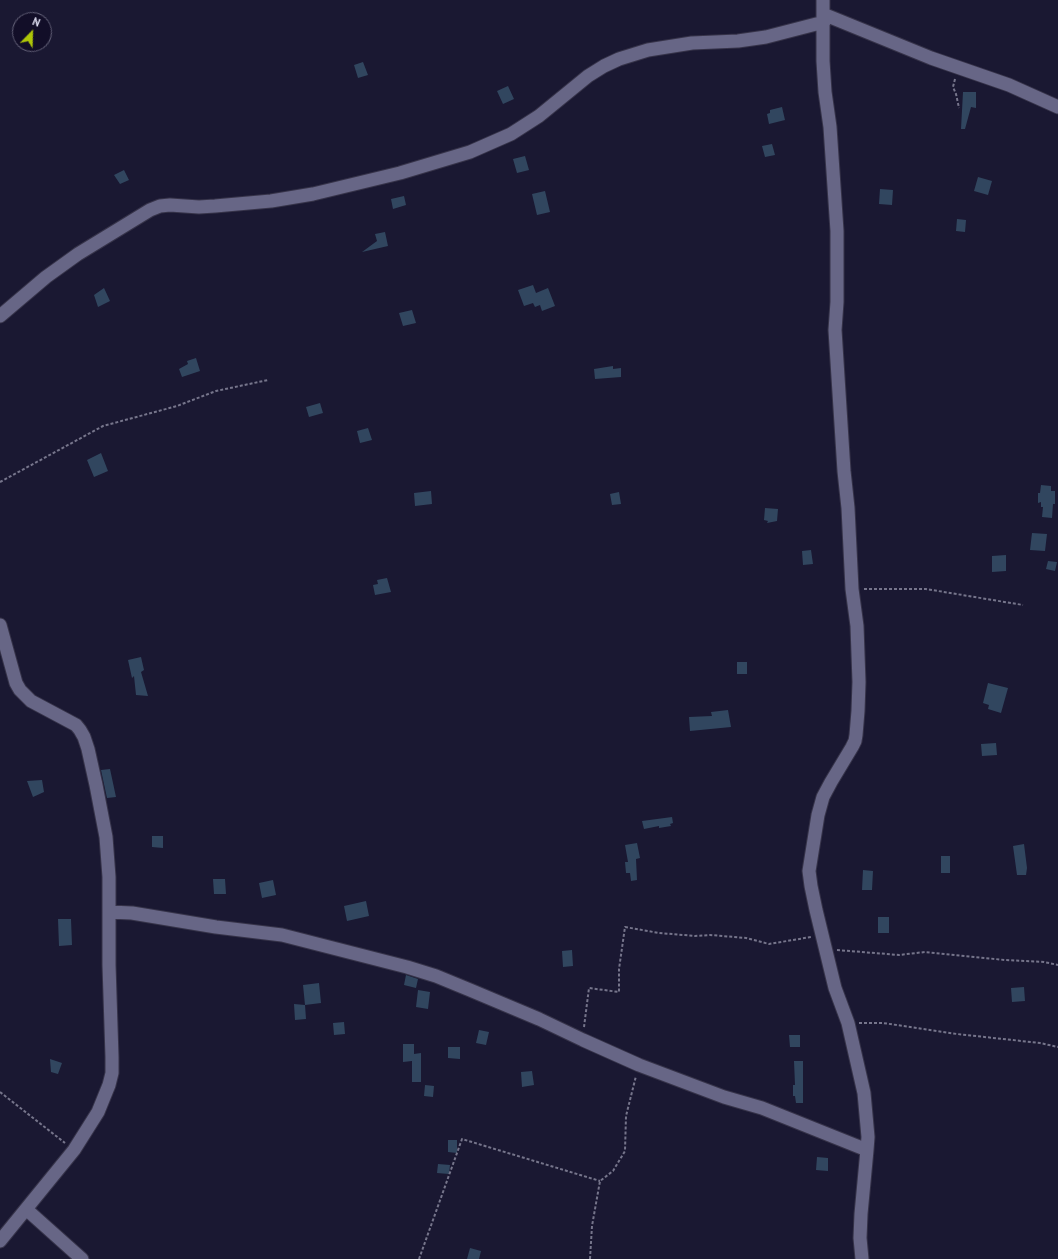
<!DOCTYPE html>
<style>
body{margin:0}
#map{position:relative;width:1058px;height:1259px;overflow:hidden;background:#1a1832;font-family:"PT Sans",sans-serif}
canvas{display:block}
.north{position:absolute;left:12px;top:12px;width:40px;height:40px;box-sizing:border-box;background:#120e28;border:1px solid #646279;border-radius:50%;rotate:23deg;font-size:11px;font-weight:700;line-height:16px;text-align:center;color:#dfdff2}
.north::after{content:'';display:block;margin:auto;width:14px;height:18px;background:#aec508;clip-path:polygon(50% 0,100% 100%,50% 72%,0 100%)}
</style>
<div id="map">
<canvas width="1058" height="1259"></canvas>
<div class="north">N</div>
</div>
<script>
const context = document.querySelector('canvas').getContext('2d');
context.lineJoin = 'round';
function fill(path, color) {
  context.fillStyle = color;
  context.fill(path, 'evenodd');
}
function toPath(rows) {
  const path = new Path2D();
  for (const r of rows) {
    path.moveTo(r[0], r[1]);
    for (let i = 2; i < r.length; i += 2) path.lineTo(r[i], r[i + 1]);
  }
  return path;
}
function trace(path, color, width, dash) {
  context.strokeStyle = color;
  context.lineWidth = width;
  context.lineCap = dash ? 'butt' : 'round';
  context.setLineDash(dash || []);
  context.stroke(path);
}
const building = toPath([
 [363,62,368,75,358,78,354,65],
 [508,86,514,99,503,104,497,91],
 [963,92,976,92,976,108,971,107,965,129,961,129],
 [782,107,785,120,769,124,767,114,770,113,770,110],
 [772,144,775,155,765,157,762,146],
 [525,156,529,170,517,173,513,159],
 [124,170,129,180,120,184,114,175],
 [978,177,992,181,988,195,974,191],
 [880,189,893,190,892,205,879,204],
 [545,191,550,212,537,215,532,194],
 [404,196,406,205,393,209,391,199],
 [957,219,966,220,965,232,956,231],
 [385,232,388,246,362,252,377,241,375,234],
 [533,285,536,293,548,288,555,306,542,311,540,305,535,307,533,303,524,306,518,290],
 [104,288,110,301,98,307,94,295],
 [412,310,416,323,403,326,399,313],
 [196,358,200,371,182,377,179,369,188,364,187,361],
 [613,366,613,369,621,368,621,377,595,379,594,369],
 [320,403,323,413,309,417,306,407],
 [368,428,372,440,360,443,357,431],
 [101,453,108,471,94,477,87,460],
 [1041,485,1051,486,1051,491,1055,491,1055,504,1053,504,1052,518,1042,517,1043,507,1041,507,1041,502,1038,503,1038,493,1040,493],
 [431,491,432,504,415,506,414,493],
 [619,492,621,504,612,505,610,494],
 [765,508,778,509,777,521,767,523,768,521,764,520],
 [1032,533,1047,534,1045,551,1030,550],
 [811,550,813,564,803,565,802,551],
 [1006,555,1006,571,992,572,992,556],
 [1048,561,1057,562,1055,571,1046,569],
 [387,578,391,592,375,595,373,585,378,584,377,580],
 [141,657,144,670,141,672,148,696,136,695,134,676,132,678,128,660],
 [737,662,747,662,747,674,737,674],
 [988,683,1008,688,1001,713,988,709,989,705,983,703],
 [728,710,731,727,690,731,689,717,712,716,711,712],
 [996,743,997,755,982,756,981,744],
 [110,769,116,797,107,798,101,770],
 [42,780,44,792,33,797,27,781],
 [672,817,673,823,670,824,671,826,659,828,659,826,644,829,642,821],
 [152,836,163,836,163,848,152,847],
 [637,843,640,858,636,859,637,880,631,881,630,873,626,873,625,862,628,862,625,845],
 [1024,844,1027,868,1026,875,1017,875,1013,846],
 [941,856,950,856,950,873,941,873],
 [863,870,873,871,872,890,862,890],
 [213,879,225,879,226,894,214,894],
 [273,880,276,895,262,898,259,883],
 [366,901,369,916,347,921,344,906],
 [878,917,889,917,889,933,878,933],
 [58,919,71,919,72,945,59,946],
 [572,950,573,966,563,967,562,951],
 [406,975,418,979,416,988,404,985],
 [319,983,321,1003,305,1005,303,985],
 [1024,987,1025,1001,1012,1002,1011,988],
 [418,990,430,992,428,1009,416,1007],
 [294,1004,305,1005,306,1019,295,1020],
 [344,1022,345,1034,334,1035,333,1023],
 [479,1030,489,1032,486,1045,476,1043],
 [789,1035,800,1035,800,1047,790,1047],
 [403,1044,414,1044,414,1054,421,1053,421,1082,412,1082,412,1061,403,1062],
 [448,1047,460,1047,460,1059,448,1058],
 [50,1059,62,1063,58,1074,51,1072],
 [794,1061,803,1061,803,1103,796,1103,795,1096,793,1096,793,1085,795,1085],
 [532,1071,534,1085,522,1087,521,1072],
 [425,1085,434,1086,433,1097,424,1096],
 [448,1140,457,1140,457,1153,448,1152],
 [817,1157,828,1158,828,1171,816,1170],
 [438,1164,450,1165,449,1174,437,1173],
 [470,1248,481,1251,479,1259,467,1259]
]);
const path = toPath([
 [955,79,953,87,956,94,959,108],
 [0,482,103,426,177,406,216,391,268,380],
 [864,589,926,589,1023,605],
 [837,950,899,955,925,952,1005,960,1044,962,1058,965],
 [859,1023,883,1023,957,1034,1040,1043,1058,1047],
 [584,1027,589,988,619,992,619,969,625,927,659,933,695,936,710,935,746,938,769,944,811,937],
 [0,1092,65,1143],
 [419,1259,462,1139,600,1181],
 [590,1259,592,1226,600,1181,613,1171,625,1151,626,1116,636,1076]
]);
const minor = toPath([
 [823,0,823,61,825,92,830,127,837,231,837,302,835,330,844,471,848,508,852,589,857,626,859,682,858,711,856,735,855,741,852,747,831,782,823,797,818,815,809,871,811,886,816,910,835,988,848,1023,864,1093,868,1137,867,1150,861,1214,860,1238,862,1259],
 [823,14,931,58,1009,85,1058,107],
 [0,316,46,277,78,254,150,210,160,206,170,205,199,207,215,206,271,201,313,194,400,173,470,152,511,134,539,116,588,76,604,66,619,59,648,50,692,43,738,41,766,37,824,22],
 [0,625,16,683,20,690,31,701,76,725,80,730,84,737,88,749,96,785,106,837,109,877,109,965,112,1057,112,1073,109,1085,98,1112,74,1150,0,1241],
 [109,912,132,913,216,927,282,935,407,967,436,976,470,990,539,1019,583,1040,639,1065,724,1097,762,1108,867,1150],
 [26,1209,82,1259]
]);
fill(building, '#31465f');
trace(minor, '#363349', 15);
trace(path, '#76758b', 2, [3, 2]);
trace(minor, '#676686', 13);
</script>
